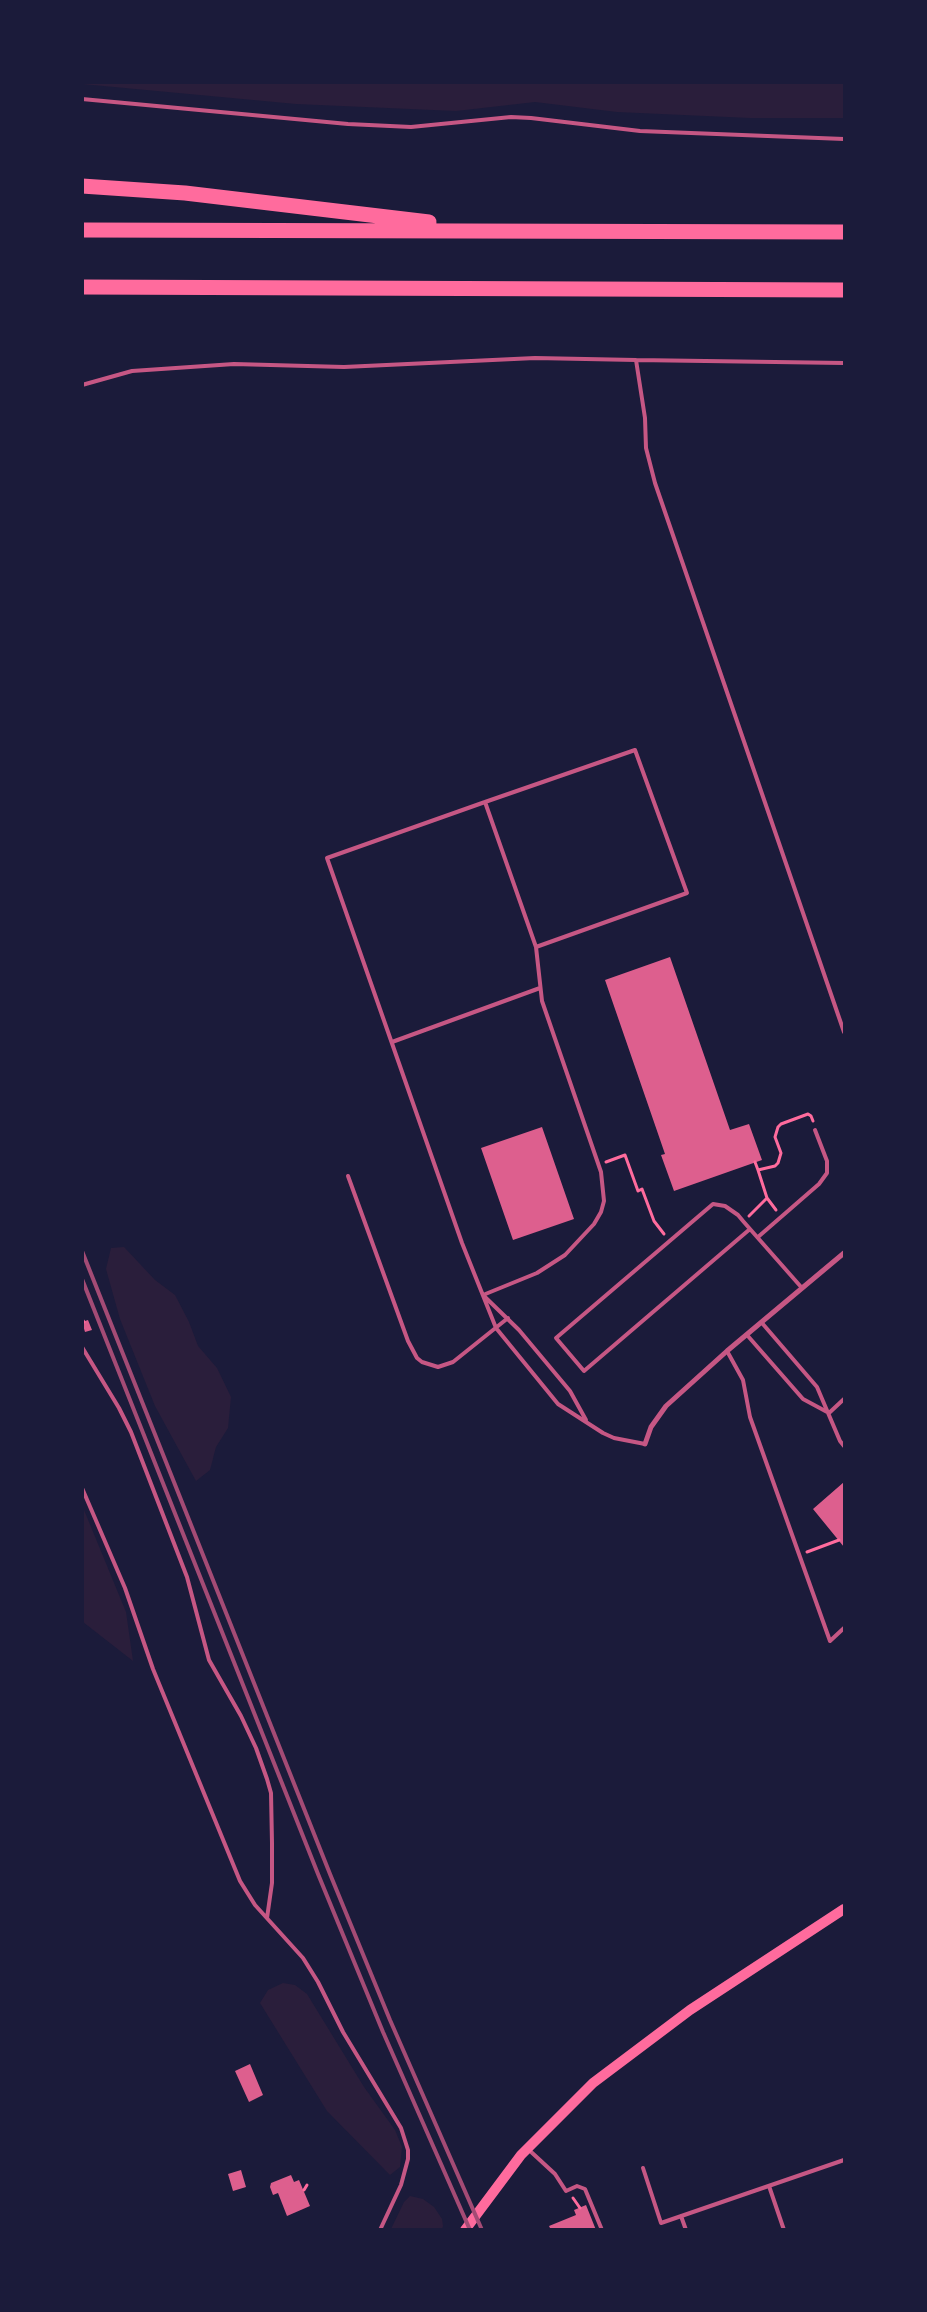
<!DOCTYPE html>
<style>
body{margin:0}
#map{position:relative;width:927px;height:2312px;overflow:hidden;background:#1b1b3a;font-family:"Libre Baskerville",serif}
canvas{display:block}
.frame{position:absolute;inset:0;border:84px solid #1b1b3a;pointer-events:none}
</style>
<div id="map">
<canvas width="927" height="2312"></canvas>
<div class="frame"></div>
</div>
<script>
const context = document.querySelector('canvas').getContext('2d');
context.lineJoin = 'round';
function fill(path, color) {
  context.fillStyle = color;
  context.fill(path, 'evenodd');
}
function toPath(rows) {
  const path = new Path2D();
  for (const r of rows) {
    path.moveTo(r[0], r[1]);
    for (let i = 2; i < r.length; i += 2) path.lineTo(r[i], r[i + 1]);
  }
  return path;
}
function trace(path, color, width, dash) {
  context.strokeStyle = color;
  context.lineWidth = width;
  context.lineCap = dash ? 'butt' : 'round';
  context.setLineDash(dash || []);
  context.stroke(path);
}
const green = toPath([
 [844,82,844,118,750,118,617,112,535,102,456,111,296,104,82,84],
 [124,1247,155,1280,175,1295,189,1322,198,1346,217,1368,231,1397,228,1428,216,1447,210,1470,196,1481,155,1406,120,1319,106,1269,111,1248],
 [82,1505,126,1612,133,1661,83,1622],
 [283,1983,295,1985,307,1994,364,2087,395,2130,402,2147,400,2167,390,2175,327,2111,260,2003,268,1990],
 [410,2196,423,2199,434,2207,442,2219,443,2226,442,2229,391,2229,404,2202]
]);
const building = toPath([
 [670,957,730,1130,749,1124,762,1160,674,1191,661,1155,665,1154,605,980],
 [542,1127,574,1219,513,1240,481,1148],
 [88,1320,92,1330,85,1332,82,1322],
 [844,1482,844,1547,813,1509],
 [250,2064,263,2095,249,2102,235,2071],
 [241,2170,246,2187,233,2191,228,2174],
 [291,2175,294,2182,299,2180,310,2206,287,2216,278,2193,273,2195,270,2187,271,2183],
 [586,2205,596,2230,551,2230,549,2226,576,2215,574,2210]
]);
const path = toPath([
 [606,1162,625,1155,638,1191,642,1189,654,1221,664,1234],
 [755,1162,758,1170],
 [767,1198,776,1210],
 [749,1216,767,1198,758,1170,775,1166,778,1163,781,1153,775,1137,778,1127,781,1124,808,1114,811,1116,813,1121],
 [82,1319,84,1322],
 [807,1552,839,1540],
 [304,2190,307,2185],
 [573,2198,580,2208]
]);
const service = toPath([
 [82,99,348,124,411,127,511,117,531,118,640,131,844,139],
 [844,363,636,360,645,418,646,448,655,483,844,1032],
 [82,385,132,371,234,364,344,367,535,358,636,360],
 [485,802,536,947,687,893,635,750,485,802,327,858,462,1243,496,1328,558,1404,603,1433,614,1438,645,1444],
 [392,1042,540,988],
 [348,1176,408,1341,417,1358,422,1362,438,1367,453,1362,508,1318],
 [750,1229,584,1371,556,1338,713,1204,725,1206,738,1215,743,1221,750,1229,802,1288],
 [758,1237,819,1184,827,1173,827,1161,815,1130],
 [483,1295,537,1273,565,1255,594,1224,601,1212,604,1201,601,1172,542,1001,536,947],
 [485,1297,519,1330,570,1391,586,1420],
 [762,1323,817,1387,840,1441,844,1446],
 [747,1335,803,1399,829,1413],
 [82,1347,119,1408,131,1432,187,1577,209,1660,241,1716,256,1748,267,1779,271,1793,272,1843,272,1883,267,1918],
 [727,1351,743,1380,750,1417,830,1641,844,1628],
 [829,1413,844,1399],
 [82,1488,125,1588,153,1669,240,1881,255,1905,303,1958,318,1982,343,2032,401,2128,408,2150,408,2159,401,2185,380,2230],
 [529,2150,555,2174,566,2191,577,2186,585,2189,602,2230],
 [643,2168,661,2223,844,2160],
 [769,2186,784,2230],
 [681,2216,686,2230]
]);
const minor = toPath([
 [645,1444,651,1427,666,1406,727,1351,844,1253]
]);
const secondary = toPath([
 [465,2230,521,2155,593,2083,690,2010,844,1909]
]);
const motorway = toPath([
 [82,186,185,193,429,222],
 [82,230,844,232],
 [82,287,844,290]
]);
const rail = toPath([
 [82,1251,330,1874,390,2020,482,2230],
 [82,1279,318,1874,383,2032,470,2230]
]);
fill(green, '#2a1e3b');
fill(building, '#dd5f8e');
trace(path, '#ff6b9d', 3);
trace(service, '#c65784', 4);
trace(minor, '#c65784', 5);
trace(secondary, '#ff6b9d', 10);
trace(motorway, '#ff6b9d', 15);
trace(rail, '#a44b75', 4);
</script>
